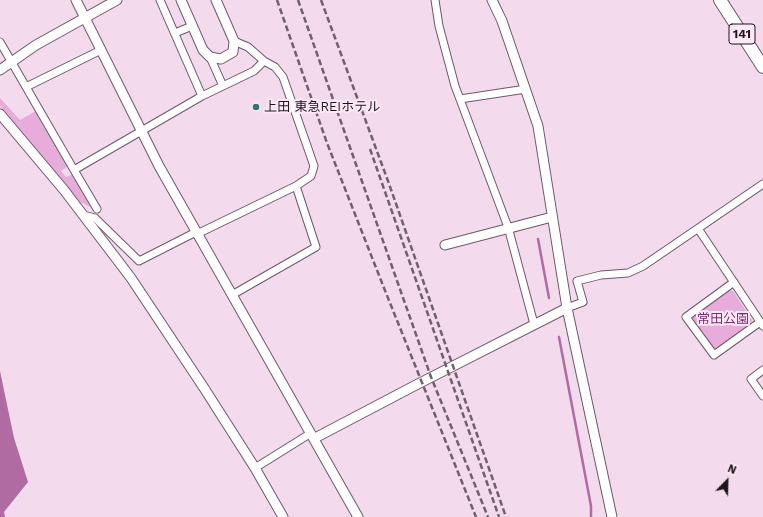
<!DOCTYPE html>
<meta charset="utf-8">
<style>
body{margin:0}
#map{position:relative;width:763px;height:517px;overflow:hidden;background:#f3daed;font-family:"Work Sans",sans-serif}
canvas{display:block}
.north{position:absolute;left:707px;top:461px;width:40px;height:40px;-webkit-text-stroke:3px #fde8f8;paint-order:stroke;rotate:23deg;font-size:11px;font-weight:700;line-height:16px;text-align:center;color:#1e151c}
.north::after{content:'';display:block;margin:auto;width:14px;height:18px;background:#1e151c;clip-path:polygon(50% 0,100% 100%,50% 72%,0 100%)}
</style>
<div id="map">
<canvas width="763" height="517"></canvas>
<div class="north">N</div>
</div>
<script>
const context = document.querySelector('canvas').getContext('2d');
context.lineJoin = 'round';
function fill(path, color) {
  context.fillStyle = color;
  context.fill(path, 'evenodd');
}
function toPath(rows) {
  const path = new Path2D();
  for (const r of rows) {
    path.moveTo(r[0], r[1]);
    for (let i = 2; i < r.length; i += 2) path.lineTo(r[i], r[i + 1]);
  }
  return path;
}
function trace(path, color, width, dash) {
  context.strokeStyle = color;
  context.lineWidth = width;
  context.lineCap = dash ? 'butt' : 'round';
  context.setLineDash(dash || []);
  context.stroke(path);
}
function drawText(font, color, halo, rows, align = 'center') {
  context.font = font + ' "Work Sans","Noto Sans JP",sans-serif';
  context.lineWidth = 4;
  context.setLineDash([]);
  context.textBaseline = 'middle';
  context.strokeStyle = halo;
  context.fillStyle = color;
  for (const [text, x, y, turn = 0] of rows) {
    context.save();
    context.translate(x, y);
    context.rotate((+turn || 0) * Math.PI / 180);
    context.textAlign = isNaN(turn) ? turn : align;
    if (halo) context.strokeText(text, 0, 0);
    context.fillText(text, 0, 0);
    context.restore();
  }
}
const green = toPath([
 [0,98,20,120,36,111,68,166,61,171,66,177,73,174,91,207,80,202,0,106],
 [728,290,733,291,752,320,751,324,716,349,712,348,692,319,694,315]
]);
const water = toPath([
 [0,371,14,438,28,482,4,512,5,517,0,517]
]);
const stream = toPath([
 [538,239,549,298],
 [559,337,591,506,591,517]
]);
const minor = toPath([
 [160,0,202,96],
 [435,0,439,26,455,86,508,227,534,324],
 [175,33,192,26],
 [0,42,74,170],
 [210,57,223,86],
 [26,87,101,50],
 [460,99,526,89],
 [97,209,74,170,202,96,254,71,264,61],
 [83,215,95,218,139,261,196,232],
 [699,230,763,326],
 [197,234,296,186],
 [734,282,686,317,714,355,760,322],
 [232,295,316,247,296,186,311,176,314,166,283,77,275,67,264,61,248,47,234,41],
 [567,308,583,302,577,281,601,275,628,273,643,266,763,184],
 [763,370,751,379,763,396],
 [255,468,311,433]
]);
const tertiary = toPath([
 [76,0,159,166,358,517],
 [181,0,203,50,210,57,221,59,233,52,234,41,216,0],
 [492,0,502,21,538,126,567,308,612,517],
 [0,70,36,45,117,0],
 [0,114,64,190,131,278,204,388,255,468,283,517],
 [445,245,552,217],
 [315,438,414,386,567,308]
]);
const trunk = toPath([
 [720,0,763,67]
]);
const rail = toPath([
 [277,0,327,143,384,288,476,517],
 [298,0,431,377,488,517],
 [321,0,388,181,506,517],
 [370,149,499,517]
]);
const markers = [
 [256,107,4,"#31776f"]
];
const shields = [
 [742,34,26]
];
const shieldNames = [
 ["141",742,34]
];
const poiNames = [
 ["上田 東急REIホテル",264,107]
];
const parkNames = [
 ["常田公園",723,319]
];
fill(green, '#e8acdb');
fill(water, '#b16ba3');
trace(stream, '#b16ba3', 2.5);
trace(minor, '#6d5868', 9);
trace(tertiary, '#6d5868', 11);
trace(trunk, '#6d5868', 14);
trace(minor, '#fff', 7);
trace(tertiary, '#fff', 9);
trace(trunk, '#fff', 12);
trace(rail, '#6f606b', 2.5, [6, 3]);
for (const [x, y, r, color] of markers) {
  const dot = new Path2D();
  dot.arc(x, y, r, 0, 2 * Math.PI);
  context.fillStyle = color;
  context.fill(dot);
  trace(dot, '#fde8f8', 1.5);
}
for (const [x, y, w] of shields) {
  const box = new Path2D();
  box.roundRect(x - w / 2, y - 10, w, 20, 3);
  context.fillStyle = '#fde8f8';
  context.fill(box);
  trace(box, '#1e151c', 1);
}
drawText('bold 12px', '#1e151c', null, shieldNames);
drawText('13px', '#1e151c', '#fde8f8', poiNames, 'left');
drawText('13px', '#802b73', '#fde8f8', parkNames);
</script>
